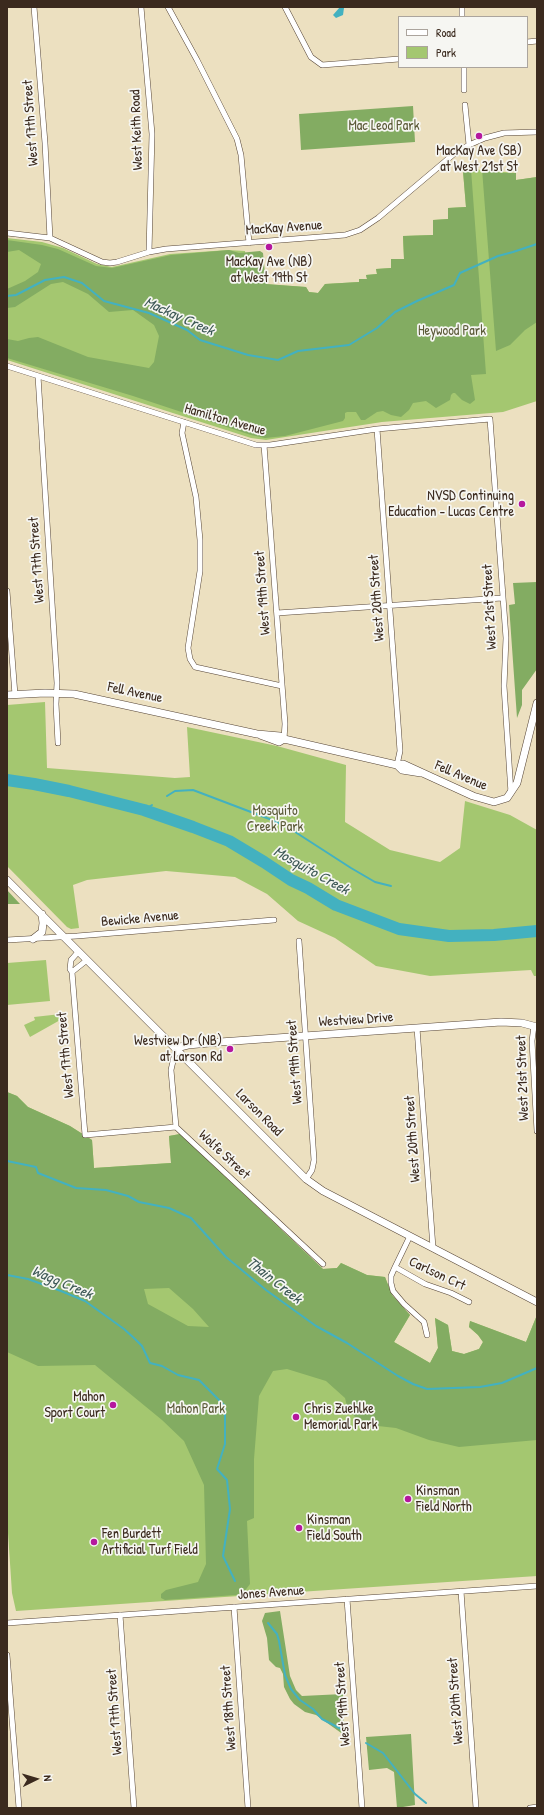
<!DOCTYPE html>
<style>
body{margin:0}
#map{position:relative;width:544px;height:1815px;overflow:hidden;background:#ece0c0;font-family:"Patrick Hand",sans-serif}
canvas{display:block}
.frame{position:absolute;inset:0;border:8px solid #3b2a1e;pointer-events:none}
.legend{position:absolute;left:398px;top:16px;width:130px;height:52px;box-sizing:border-box;background:#f6f6f2;border:1px solid #aba49d;margin:0;padding:5px 7px;list-style:none;font-size:12px;color:#3b2a1e}
.legend li{display:flex;align-items:center;gap:8px;height:20px}
.legend b{width:20px;border:1px solid #aba49d}
.north{position:absolute;left:16px;top:1759px;width:40px;height:40px;-webkit-text-stroke:3px #f6f6f2;paint-order:stroke;rotate:85deg;font-size:11px;font-weight:700;line-height:16px;text-align:center;color:#3b2a1e}
.north::after{content:'';display:block;margin:auto;width:14px;height:18px;background:#3b2a1e;clip-path:polygon(50% 0,100% 100%,50% 72%,0 100%)}
</style>
<div id="map">
<canvas width="544" height="1815"></canvas>
<div class="frame"></div>
<ul class="legend">
<li><b style="height:5px;background:#fff"></b>Road</li>
<li><b style="height:11px;background:#a4c770"></b>Park</li>
</ul>
<div class="north">N</div>
</div>
<script>
const context = document.querySelector('canvas').getContext('2d');
context.lineJoin = 'round';
function fill(path, color) {
  context.fillStyle = color;
  context.fill(path, 'evenodd');
}
function toPath(rows) {
  const path = new Path2D();
  for (const r of rows) {
    path.moveTo(r[0], r[1]);
    for (let i = 2; i < r.length; i += 2) path.lineTo(r[i], r[i + 1]);
  }
  return path;
}
function trace(path, color, width, dash) {
  context.strokeStyle = color;
  context.lineWidth = width;
  context.lineCap = dash ? 'butt' : 'round';
  context.setLineDash(dash || []);
  context.stroke(path);
}
function drawText(font, color, halo, rows, align = 'center') {
  context.font = font + ' "Patrick Hand",sans-serif';
  context.lineWidth = 3.5;
  context.setLineDash([]);
  context.textBaseline = 'middle';
  context.strokeStyle = halo;
  context.fillStyle = color;
  for (const [text, x, y, turn = 0] of rows) {
    context.save();
    context.translate(x, y);
    context.rotate((+turn || 0) * Math.PI / 180);
    context.textAlign = isNaN(turn) ? turn : align;
    if (halo) context.strokeText(text, 0, 0);
    context.fillText(text, 0, 0);
    context.restore();
  }
}
const green = toPath([
 [471,169,516,173,516,180,537,177,537,401,503,412,382,422,266,440,251,438,7,360,7,238,42,242,63,248,97,264,112,267,170,254,228,250,245,251,248,283,306,287,309,292,318,293,325,284,359,282,359,279,367,279,366,275,377,274,376,269,391,268,391,259,404,259,403,236,433,235,433,220,448,219,448,208,466,207,463,171],
 [45,702,47,768,175,778,190,777,187,727,277,746,346,765,345,822,390,850,440,862,460,848,465,801,510,815,537,830,537,976,534,976,531,970,430,976,376,966,335,938,298,921,267,894,235,877,166,871,87,880,73,885,79,928,71,929,67,927,7,866,7,705],
 [46,960,50,1001,7,1005,7,963],
 [61,1014,62,1019,30,1037,24,1025,35,1020,34,1017],
 [7,1092,17,1096,28,1107,70,1126,92,1140,94,1168,171,1163,169,1136,180,1134,323,1269,337,1268,341,1263,367,1275,385,1277,392,1295,410,1315,394,1342,430,1363,438,1348,435,1318,448,1325,452,1351,464,1354,479,1349,483,1342,478,1335,469,1327,470,1321,526,1342,537,1315,537,1576,16,1611,12,1593,7,1518]
]);
const forest = toPath([
 [413,106,415,142,301,150,299,114],
 [471,169,486,374,471,375,475,400,470,404,462,400,455,393,453,393,451,395,450,400,436,408,426,401,413,403,409,410,401,417,391,415,383,411,377,412,365,420,361,420,356,412,347,412,345,413,345,418,343,421,285,436,265,438,251,435,133,396,7,358,7,339,18,341,29,338,38,337,88,357,149,368,154,362,159,336,154,325,133,310,109,312,88,294,63,282,51,284,15,307,7,308,7,289,25,281,38,272,41,264,19,250,7,252,7,240,42,245,58,249,96,266,112,268,171,255,229,250,239,253,260,251,263,253,266,284,306,287,309,292,318,293,325,284,359,282,359,279,367,279,366,275,377,274,376,269,391,268,391,259,404,259,403,236,433,235,433,220,448,219,448,208,466,207,463,171],
 [482,169,501,173,516,173,516,180,537,177,537,322,525,330,510,345,496,351],
 [537,582,537,669,522,690,522,705,517,718,509,605,515,604,513,583],
 [7,890,20,904,7,904],
 [7,1092,17,1096,28,1107,70,1126,92,1140,94,1168,171,1163,169,1136,180,1134,323,1269,337,1268,341,1263,367,1275,385,1277,392,1295,410,1315,394,1342,430,1363,438,1348,435,1318,448,1325,452,1351,464,1354,479,1349,483,1342,478,1335,469,1327,470,1321,526,1342,537,1315,537,1440,459,1447,429,1440,396,1428,360,1424,347,1406,345,1398,326,1381,287,1369,273,1371,259,1396,254,1459,254,1518,247,1521,250,1584,244,1592,236,1595,165,1600,161,1598,161,1594,166,1590,198,1582,206,1564,204,1485,184,1441,162,1420,95,1365,38,1366,7,1352],
 [169,1288,193,1309,209,1327,188,1326,148,1304,144,1289],
 [280,1611,290,1676,296,1690,302,1696,343,1694,344,1735,316,1715,305,1712,294,1704,290,1699,284,1687,283,1674,280,1668,276,1667,269,1660,267,1638,262,1621,265,1613],
 [411,1734,415,1805,397,1808,394,1772,387,1768,369,1770,366,1737]
]);
const water = toPath([
 [340,7,344,8,343,15,336,18,333,15]
]);
const stream = toPath([
 [7,296,16,295,45,280,64,277,82,283,104,301,149,313,187,330,200,340,248,355,278,360,298,351,349,345,377,328,395,312,417,301,454,285,460,273,498,256,513,252,537,244],
 [167,796,175,791,193,790,272,820,289,828,351,868,375,882,391,886],
 [144,810,152,805],
 [7,1161,36,1167,38,1173,76,1188,106,1190,128,1196,139,1202,169,1208,191,1218,226,1257,266,1290,316,1326,347,1343,398,1376,413,1384,427,1389,480,1387,502,1383,537,1368],
 [7,1275,28,1279,61,1291,85,1301,124,1329,135,1339,142,1346,150,1363,162,1366,178,1375,199,1380,225,1406,225,1444,217,1469,227,1480,230,1509,223,1556,235,1581],
 [268,1623,277,1634,279,1641,285,1675,291,1689,300,1700,313,1709,322,1719,345,1731],
 [366,1743,383,1753,415,1794,426,1803]
]);
const river = toPath([
 [7,780,34,784,69,791,144,810,193,827,229,841,264,862,291,880,308,888,336,905,399,929,449,936,494,935,537,931]
]);
const street = toPath([
 [34,7,45,143,50,238],
 [141,7,152,134,149,252],
 [168,7,197,60,237,139,241,155,249,243],
 [285,7,311,57,322,65,399,59],
 [462,7,462,17],
 [527,42,537,41],
 [464,90,464,67],
 [465,105,469,145],
 [7,233,50,238,102,262,110,263,117,262,149,252,166,249,345,235,360,230,378,218,455,153,469,145,485,138,504,133,537,132],
 [7,366,256,445,270,445,377,429,490,419,506,638,504,686,511,793],
 [38,376,57,683,56,704,58,743],
 [184,422,182,433,196,497,200,540,200,571,188,648,190,659,195,667,282,686],
 [377,429,400,751,397,765],
 [264,445,285,724,284,739],
 [7,591,15,695],
 [277,613,502,598],
 [7,940,77,936,274,920],
 [299,941,314,1160,312,1170,306,1179],
 [79,951,71,960,70,969,72,972,85,1135,176,1127,323,1264],
 [72,972,87,960],
 [534,1026,532,1041,537,1131],
 [417,1028,433,1248],
 [176,1127,171,1070,176,1048],
 [410,1236,395,1267,391,1276,391,1283,393,1291,404,1304,424,1322,427,1335],
 [395,1267,425,1284,451,1293,469,1302],
 [461,1591,476,1808],
 [347,1599,362,1808],
 [234,1607,248,1808],
 [120,1615,134,1808],
 [7,1623,537,1586],
 [7,1655,19,1808],
 [530,1808,537,1807]
]);
const secondary = toPath([
 [7,695,45,693,74,694,257,734,280,736,284,739,397,765,403,764,473,796,494,802,507,798,517,783,537,703],
 [260,735,279,742,284,739],
 [397,765,402,770,421,773],
 [7,880,306,1179,323,1191,537,1302],
 [33,939,42,932,43,923,42,914],
 [176,1048,188,1045,220,1042,501,1022,522,1023,537,1027]
]);
const markers = [
 [479,136,4,"#b5179e"],
 [269,247,4,"#b5179e"],
 [522,504,4,"#b5179e"],
 [230,1049,4,"#b5179e"],
 [113,1405,4,"#b5179e"],
 [296,1417,4,"#b5179e"],
 [408,1499,4,"#b5179e"],
 [299,1528,4,"#b5179e"],
 [94,1542,4,"#b5179e"]
];
const streetNames = [
 ["West 17th Street",31,123,-94],
 ["West Keith Road",137,130,-92],
 ["MacKay Avenue",284,228,-4],
 ["Hamilton Avenue",225,420,16],
 ["West 17th Street",37,560,-94],
 ["West 19th Street",263,593,-94],
 ["West 20th Street",377,598,-94],
 ["West 21st Street",490,607,-93],
 ["Fell Avenue",135,693,12],
 ["Fell Avenue",461,776,23],
 ["Bewicke Avenue",140,919,-5],
 ["Westview Drive",356,1020,-4],
 ["West 17th Street",66,1055,-95],
 ["West 19th Street",295,1062,-94],
 ["West 21st Street",523,1078,-92],
 ["Larson Road",259,1113,45],
 ["West 20th Street",413,1139,-94],
 ["Wolfe Street",224,1155,43],
 ["Carlson Crt",437,1274,25],
 ["Jones Avenue",271,1593,-4],
 ["West 20th Street",456,1701,-94],
 ["West 19th Street",343,1704,-94],
 ["West 18th Street",229,1708,-94],
 ["West 17th Street",115,1712,-94]
];
const parkNames = [
 ["Mac Leod Park",384,126],
 ["Heywood Park",452,331],
 ["Mosquito",275,811],
 ["Creek Park",275,827],
 ["Mahon Park",196,1409]
];
const poiNames = [
 ["MacKay Ave (SB)",479,151,"center"],
 ["at West 21st St",479,167,"center"],
 ["MacKay Ave (NB)",269,262,"center"],
 ["at West 19th St",269,278,"center"],
 ["NVSD Continuing",514,496,"right"],
 ["Education - Lucas Centre",514,512,"right"],
 ["Westview Dr (NB)",222,1041,"right"],
 ["at Larson Rd",222,1057,"right"],
 ["Mahon",105,1397,"right"],
 ["Sport Court",105,1413,"right"],
 ["Chris Zuehlke",304,1409],
 ["Memorial Park",304,1425],
 ["Kinsman",416,1491],
 ["Field North",416,1507],
 ["Kinsman",307,1520],
 ["Field South",307,1536],
 ["Fen Burdett",102,1534],
 ["Artificial Turf Field",102,1550]
];
const waterNames = [
 ["Mackay Creek",179,317,24],
 ["Mosquito Creek",311,871,29],
 ["Thain Creek",274,1281,38],
 ["Wagg Creek",62,1283,23]
];
fill(green, '#a4c770');
fill(forest, '#83ac62');
fill(water, '#43b1c0');
trace(stream, '#43b1c0', 2);
trace(river, '#43b1c0', 12);
trace(street, '#564536', 6);
trace(secondary, '#564536', 8);
trace(street, '#fff', 5);
trace(secondary, '#fff', 7);
for (const [x, y, r, color] of markers) {
  const dot = new Path2D();
  dot.arc(x, y, r, 0, 2 * Math.PI);
  context.fillStyle = color;
  context.fill(dot);
  trace(dot, '#f6f6f2', 1.5);
}
drawText('14px', '#3b2a1e', '#f6f6f2', streetNames);
drawText('14px', '#5a5937', '#f6f6f2', parkNames);
drawText('14px', '#3b2a1e', '#f6f6f2', poiNames, 'left');
drawText('italic 15px', '#3e5957', '#f6f6f2', waterNames);
</script>
